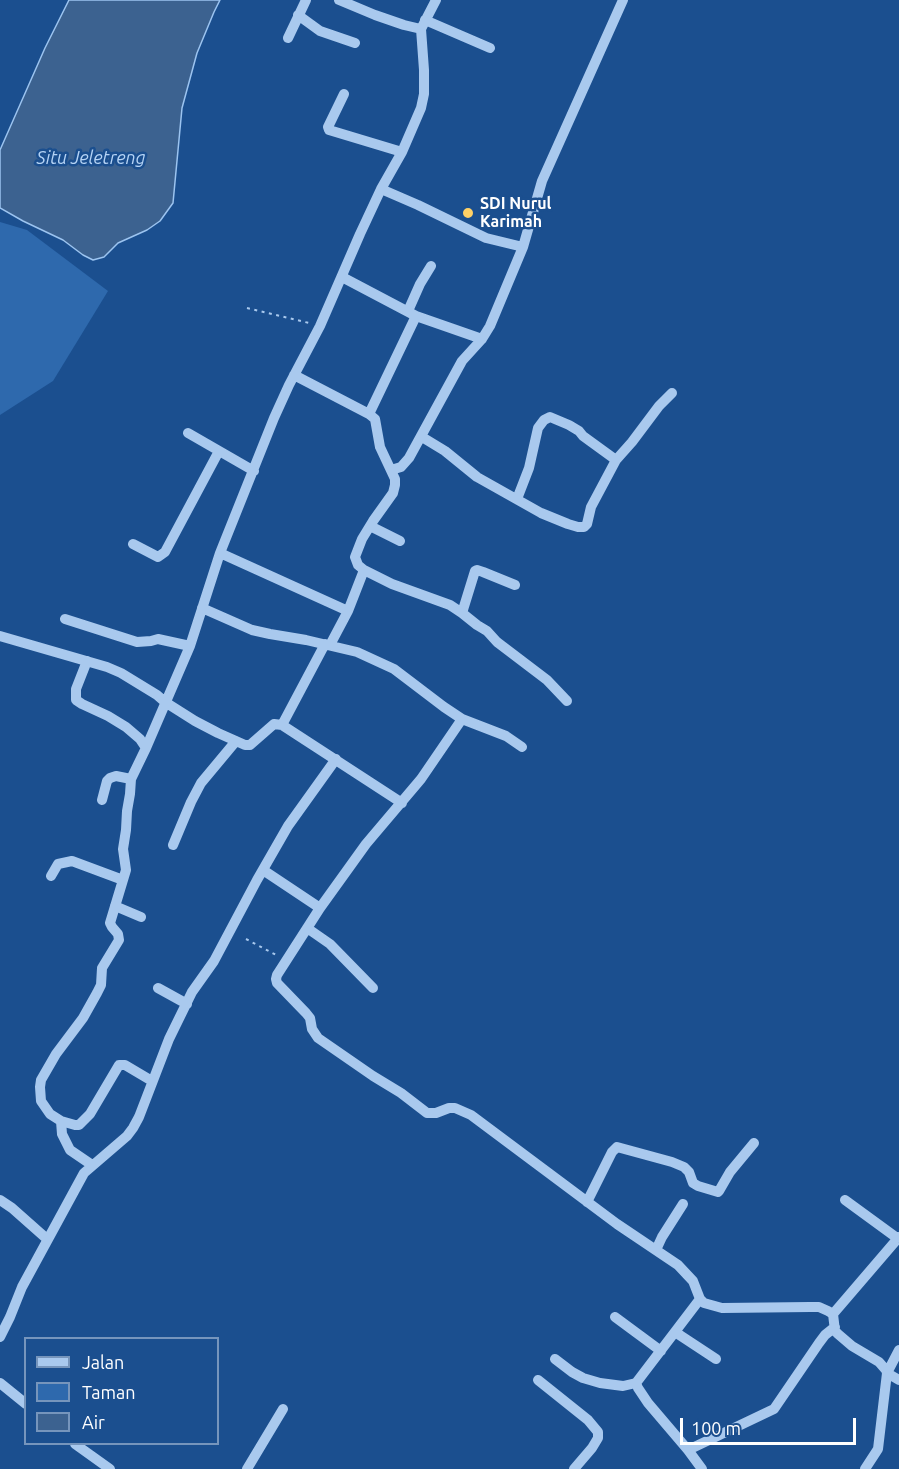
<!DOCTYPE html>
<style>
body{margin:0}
#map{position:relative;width:899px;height:1469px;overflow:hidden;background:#1b4f8f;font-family:Ubuntu,sans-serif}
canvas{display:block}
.legend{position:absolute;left:24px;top:1337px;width:195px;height:108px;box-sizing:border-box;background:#1b4f8f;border:2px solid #7695bc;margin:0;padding:8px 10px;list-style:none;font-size:18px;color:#fff}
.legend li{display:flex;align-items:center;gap:12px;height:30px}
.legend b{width:30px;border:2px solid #7695bc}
.scale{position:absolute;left:680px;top:1418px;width:176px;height:27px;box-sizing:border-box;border:3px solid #fff;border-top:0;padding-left:8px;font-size:18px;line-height:21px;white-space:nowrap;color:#fff;-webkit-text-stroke:4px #1b4f8f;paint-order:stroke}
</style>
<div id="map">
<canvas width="899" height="1469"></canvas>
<ul class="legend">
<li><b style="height:8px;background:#a9c9ee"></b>Jalan</li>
<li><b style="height:16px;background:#2e69ad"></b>Taman</li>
<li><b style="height:16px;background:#3c6290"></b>Air</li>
</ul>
<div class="scale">100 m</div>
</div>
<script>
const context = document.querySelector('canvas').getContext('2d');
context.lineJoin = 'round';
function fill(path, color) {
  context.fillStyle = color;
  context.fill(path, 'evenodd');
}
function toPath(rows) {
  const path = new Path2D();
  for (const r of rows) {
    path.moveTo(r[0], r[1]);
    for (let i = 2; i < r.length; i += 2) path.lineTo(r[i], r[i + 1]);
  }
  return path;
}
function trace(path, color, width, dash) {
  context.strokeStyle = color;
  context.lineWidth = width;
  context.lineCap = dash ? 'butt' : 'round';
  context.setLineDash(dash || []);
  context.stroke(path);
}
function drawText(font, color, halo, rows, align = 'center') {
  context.font = font + ' Ubuntu,sans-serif';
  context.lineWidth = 5;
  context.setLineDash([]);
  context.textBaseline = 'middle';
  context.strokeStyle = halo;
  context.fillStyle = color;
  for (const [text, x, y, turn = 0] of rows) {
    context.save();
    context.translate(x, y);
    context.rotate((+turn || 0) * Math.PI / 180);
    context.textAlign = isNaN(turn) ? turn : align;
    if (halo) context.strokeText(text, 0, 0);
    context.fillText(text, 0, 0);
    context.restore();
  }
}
const green = toPath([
 [0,222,27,230,108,291,53,381,0,415]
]);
const water = toPath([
 [69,0,220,0,214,12,197,53,182,108,173,203,160,221,147,230,118,243,104,257,93,260,83,255,63,240,23,221,0,208,0,150,45,48,69,0]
]);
const path = toPath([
 [247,308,309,323],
 [246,939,278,956]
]);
const minor = toPath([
 [339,0,375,15,404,25,421,29],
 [298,15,320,31,355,43],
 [425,20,490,48],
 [288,38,306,0],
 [344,94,328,127,329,130,402,152],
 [381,189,418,205,486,238,523,247],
 [342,277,416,316,482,339],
 [408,311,420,284,431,266],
 [294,375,369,414,375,419,380,447,395,479,395,485,393,493,373,521,362,539,355,557,358,565,364,570,348,611,330,645],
 [369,414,416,316],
 [188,433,254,471],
 [422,437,445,451,477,477,541,513,568,524,578,527,584,527,587,524,591,507,616,460,632,442,659,406,672,393],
 [391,470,401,467,409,458,462,361,482,339,490,326,523,247,542,181,623,0],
 [517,499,529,468,538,428,544,420,550,417,569,425,579,431,583,436,616,460],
 [370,526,400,541],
 [133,544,158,557,165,552,219,451],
 [220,553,348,611],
 [364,570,392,584,450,605,462,613,477,625,487,631,497,642,547,680,567,701],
 [202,608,252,630,270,634,306,640,357,652,394,669,444,707,462,719,506,736,522,747],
 [462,613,475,571,477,570,483,572,515,585],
 [65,619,137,642,151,641,158,639,190,646],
 [0,636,107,667,121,673,157,695,165,702,195,721,218,733,245,745,250,745,274,724,282,725,402,803],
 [87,661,76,689,76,700,82,704,108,716,126,727,140,739,146,748],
 [462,719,421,779,366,844,320,908,277,975,276,979,277,983,306,1013,310,1018,312,1029,318,1038,373,1076,401,1093,427,1113,436,1113,449,1108,455,1108,471,1115,617,1224,678,1265,693,1281,700,1299,704,1303,722,1308,810,1307,819,1307,828,1311,833,1314,835,1331,838,1334,852,1346,879,1362,886,1370,887,1373,878,1449,865,1469],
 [282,725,325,644],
 [131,779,130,794,127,811,126,830,123,849,126,870,110,923,112,927,118,934,119,940,102,968,101,985,97,993,83,1018,56,1054,41,1080,40,1087,41,1101,50,1114,61,1121,75,1125,79,1125,90,1114,119,1065,125,1065,152,1081],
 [102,800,107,781,110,778,116,776,131,779,146,748,190,646,220,553,274,418,289,385,320,326,360,234,381,189,402,152,421,108,424,94,424,70,421,29,436,0],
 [173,845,191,802,201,783,236,741],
 [263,870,320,908],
 [51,876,58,864,72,861,123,880],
 [115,906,141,917],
 [307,928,330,944,373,988],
 [158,988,187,1004],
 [61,1121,62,1134,70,1150,92,1165],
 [0,1200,12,1208,47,1239],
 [845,1200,897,1238],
 [587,1202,612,1152,617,1147,672,1162,684,1167,689,1172,693,1183,698,1186,718,1192,719,1191,730,1172,754,1143],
 [656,1250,662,1237,683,1204],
 [833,1314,899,1237],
 [615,1317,661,1351],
 [675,1332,716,1359],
 [0,1337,10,1317,22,1287,84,1173,127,1136,133,1128,139,1117,169,1039,192,992,214,961,257,880,288,826,336,759],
 [899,1350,887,1373,899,1380],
 [555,1359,572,1372,583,1378,600,1383,623,1386,636,1383],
 [538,1380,588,1420,598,1432,598,1438,592,1448,574,1469],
 [0,1383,26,1404],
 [636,1383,638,1388,648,1403,688,1450,702,1469],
 [636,1383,700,1299],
 [75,1444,110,1469],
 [688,1450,774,1409,819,1343,825,1335,835,1327],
 [247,1469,283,1409]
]);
const markers = [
 [468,213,6,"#ffd166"]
];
const poiNames = [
 ["SDI Nurul",480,204],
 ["Karimah",480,222]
];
const waterNames = [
 ["Situ Jeletreng",91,158]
];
fill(green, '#2e69ad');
fill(water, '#3c6290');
trace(water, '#9cc4f0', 1.5);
trace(path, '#a9c9ee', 2, [3, 4.5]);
trace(minor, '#a9c9ee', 10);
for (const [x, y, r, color] of markers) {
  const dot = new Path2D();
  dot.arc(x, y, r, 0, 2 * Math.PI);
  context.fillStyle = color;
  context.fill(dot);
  trace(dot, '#1b4f8f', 2);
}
drawText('bold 16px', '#fff', '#1b4f8f', poiNames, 'left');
drawText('italic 18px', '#b5d3f5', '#1b4f8f', waterNames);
</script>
